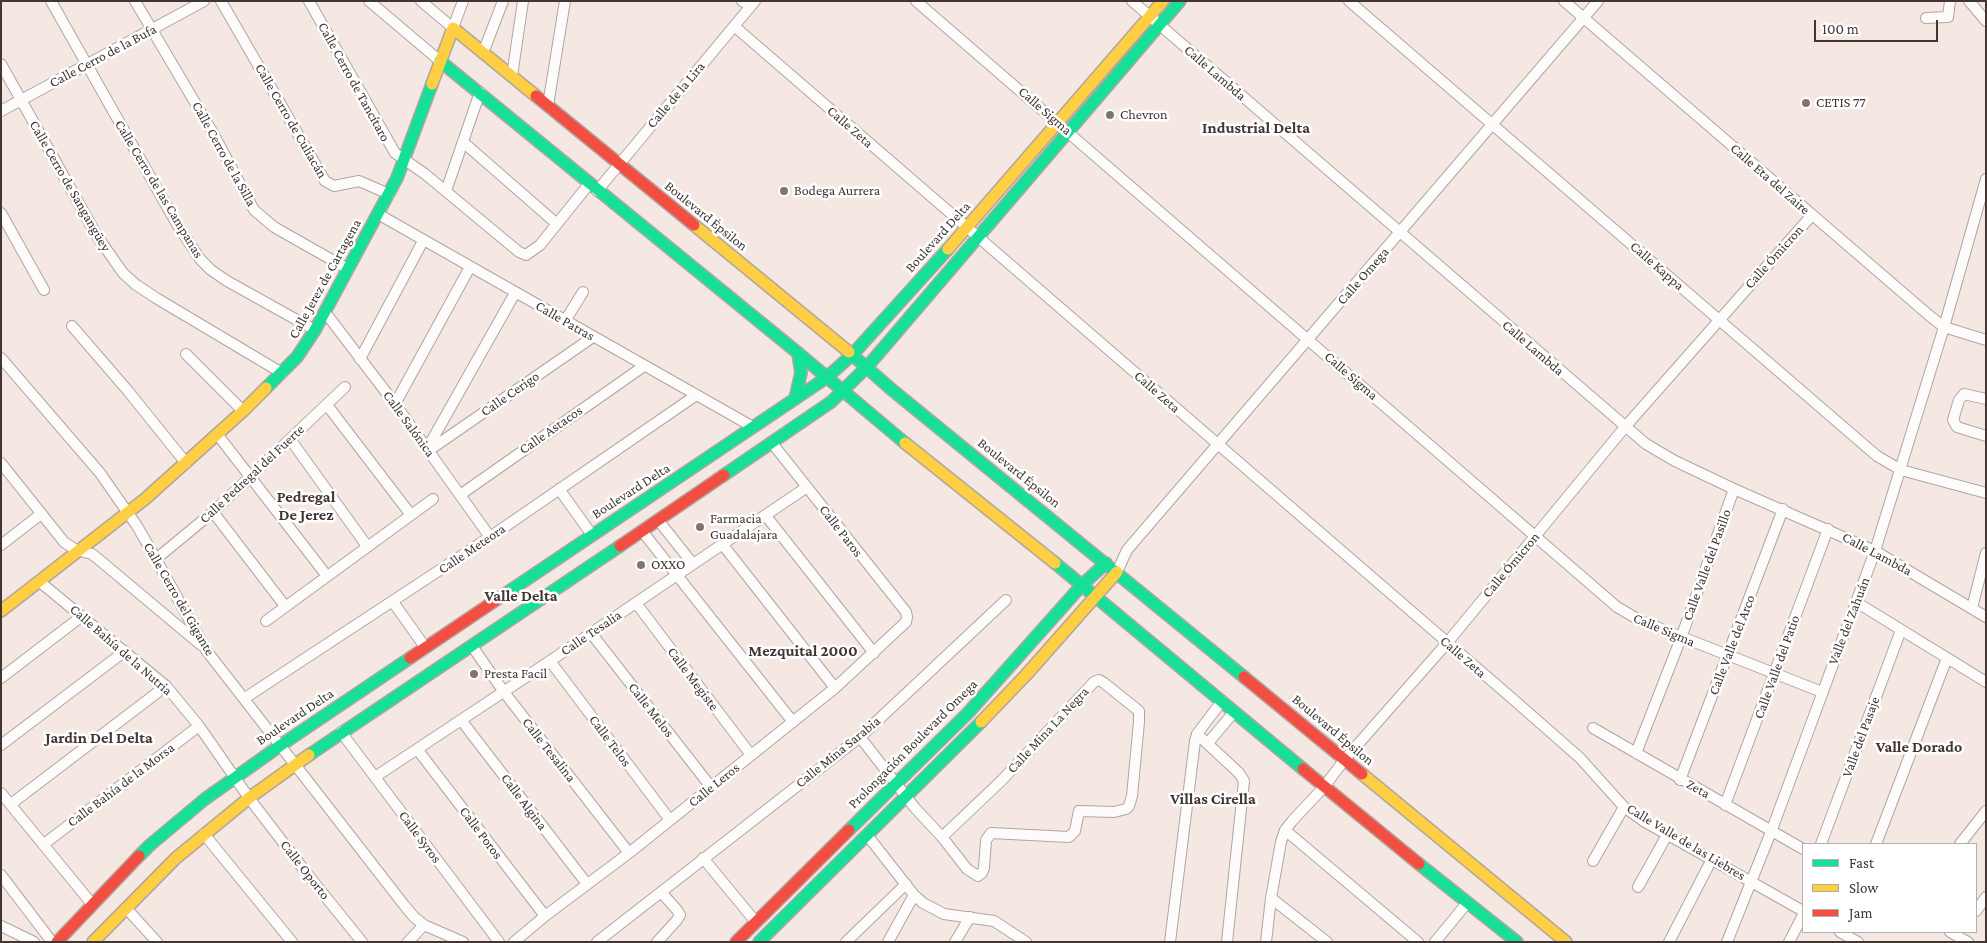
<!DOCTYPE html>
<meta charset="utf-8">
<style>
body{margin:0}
#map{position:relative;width:1987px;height:943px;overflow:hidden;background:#f5e8e3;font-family:"Crimson Pro",serif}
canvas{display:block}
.frame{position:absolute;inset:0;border:2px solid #413632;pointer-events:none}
.legend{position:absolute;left:1802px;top:843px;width:175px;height:90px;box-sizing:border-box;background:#fff;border:1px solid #b3afad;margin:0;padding:6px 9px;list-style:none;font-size:15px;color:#413632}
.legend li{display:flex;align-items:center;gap:10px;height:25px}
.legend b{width:25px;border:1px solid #b3afad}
.scale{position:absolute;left:1814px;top:20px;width:124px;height:22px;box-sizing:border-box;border:2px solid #413632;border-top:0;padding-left:6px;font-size:15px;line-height:18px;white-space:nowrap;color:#413632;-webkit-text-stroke:4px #fff;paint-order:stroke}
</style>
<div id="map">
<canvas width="1987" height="943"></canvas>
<div class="frame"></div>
<ul class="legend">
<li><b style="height:6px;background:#16e098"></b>Fast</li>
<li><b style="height:6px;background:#ffcf43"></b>Slow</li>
<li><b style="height:6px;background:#f24e42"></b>Jam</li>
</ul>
<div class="scale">100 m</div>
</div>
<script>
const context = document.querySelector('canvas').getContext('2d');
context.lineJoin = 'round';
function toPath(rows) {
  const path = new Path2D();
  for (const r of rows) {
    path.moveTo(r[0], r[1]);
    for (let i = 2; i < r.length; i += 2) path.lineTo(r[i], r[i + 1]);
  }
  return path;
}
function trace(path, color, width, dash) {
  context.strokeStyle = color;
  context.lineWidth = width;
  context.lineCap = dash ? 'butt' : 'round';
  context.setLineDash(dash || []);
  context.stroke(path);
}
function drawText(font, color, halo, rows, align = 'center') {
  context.font = font + ' "Crimson Pro",serif';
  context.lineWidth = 5;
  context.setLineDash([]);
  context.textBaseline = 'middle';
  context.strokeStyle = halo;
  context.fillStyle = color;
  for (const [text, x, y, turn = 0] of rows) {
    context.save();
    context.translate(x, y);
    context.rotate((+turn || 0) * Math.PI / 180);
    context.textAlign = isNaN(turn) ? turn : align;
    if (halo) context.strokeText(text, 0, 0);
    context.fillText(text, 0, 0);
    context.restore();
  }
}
const street = toPath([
 [51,1,178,226,200,259,211,270,227,281,315,330],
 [135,1,213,133,254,210,274,227,348,269],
 [221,1,325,181,334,186,359,181,389,194],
 [309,1,395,153,425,174,519,252,526,255,540,245,589,184],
 [369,1,440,61],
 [421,1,453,28,463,1],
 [742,1,751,6],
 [916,1,1617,607,1641,621,1822,692],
 [1132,1,1646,444,1675,461,1734,489,1875,551,1986,617],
 [1349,1,1877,456,1901,470,1986,493],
 [1564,1,1931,317,1944,327,1986,340],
 [1969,1,1986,21],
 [1926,18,1948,17,1950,1],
 [734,26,1514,700,1580,758,1624,807,1645,822,1803,911],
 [483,53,503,1],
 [1,64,97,236,123,273,135,284,156,298,282,373],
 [512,76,523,1],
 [548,105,565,1],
 [1,111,204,1],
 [463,142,557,224],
 [446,191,480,92],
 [597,191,755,1],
 [1,213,44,290],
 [378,214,753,427],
 [325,312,395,404,490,537],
 [565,321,583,292],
 [72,326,128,391,186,463],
 [186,354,243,411],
 [1,358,100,473,137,526,156,559,206,650,404,905,414,917,424,925,463,942],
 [360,359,423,241],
 [1986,399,1964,394,1959,400,1953,420,1957,427,1986,436],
 [395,404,470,267],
 [327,405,411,515],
 [217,434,327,576],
 [290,439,367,546],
 [427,449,515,293],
 [428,451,593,337],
 [1,463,64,542,76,550,92,554,97,558,201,645],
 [559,489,592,535],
 [460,495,644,366],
 [213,512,285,606],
 [766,516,874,653],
 [658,520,693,564],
 [642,531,793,722],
 [1,545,41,514],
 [723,545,835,688],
 [156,559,213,512,345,387],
 [1117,572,1127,550,1598,1],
 [40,582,166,686,199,726,249,798,308,875,362,942],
 [393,602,425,647],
 [1856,602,1986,682],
 [636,603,751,755],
 [1972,608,1986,553],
 [266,621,433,499],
 [591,633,711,787],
 [472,646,504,692,629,853],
 [550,661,670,820],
 [1,678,82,616],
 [245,698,490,537,695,396],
 [461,720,587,884],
 [1593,728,1803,849],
 [341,732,499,942],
 [1197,734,1239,773,1244,781,1227,942],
 [860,737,915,808,942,837,967,869,978,876,982,873,984,868,986,840,991,833,1069,837,1075,831,1079,811,1114,812,1126,809,1129,806,1132,796,1139,722,1139,711,1104,683,1099,680,1094,682,1002,780,942,837],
 [1208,743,1234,712],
 [1,745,125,651],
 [417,749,545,916],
 [1636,753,1681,638,1734,489],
 [375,777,550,661,807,487],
 [1680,780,1783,509],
 [1,793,92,904],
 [11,804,166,686],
 [1725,805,1828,529],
 [1285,830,1418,942],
 [204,834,292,942],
 [867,835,914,895,923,903,944,914,994,921,1026,942],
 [44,844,199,726],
 [1821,844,1901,630],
 [1876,844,1947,658],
 [1960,844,1986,811],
 [703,858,755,921],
 [1593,861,1624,807],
 [1,875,52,942],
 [1638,887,1667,835],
 [1271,898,1327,942],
 [126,908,157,942],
 [1976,911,1986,897],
 [1,926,34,942],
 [1840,932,1858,942],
 [1950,932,1968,942],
 [408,942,424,925],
 [514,942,545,916,629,853,835,688,906,622,907,617,906,612,772,443],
 [597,942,860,737,1006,600],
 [657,942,677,920,680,915,677,910,661,892],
 [846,942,906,884],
 [888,942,914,895],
 [955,942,970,917],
 [1170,942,1195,741,1197,734,1222,701],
 [1266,942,1271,898,1281,842,1285,830,1293,820,1324,787,1345,759,1447,643,1625,427,1812,215],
 [1435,942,1467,903],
 [1669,942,1712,859],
 [1727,942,1771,832,1875,551,1944,327,1986,179],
 [1789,942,1803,915]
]);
const fast = toPath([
 [440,61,798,353,905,443],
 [849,352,891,389,1244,677],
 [266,388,297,357,315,330,397,178,432,84],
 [795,399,801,373,798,353],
 [724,475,831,402,867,367,1180,1],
 [1055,563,1303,769],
 [505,594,826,378,852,355,948,249],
 [309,755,620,546],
 [849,830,968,713,1082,585,1106,563],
 [139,856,150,845,205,799,281,745,410,658],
 [1419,864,1517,942],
 [759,942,981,722]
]);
const slow = toPath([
 [432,84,453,28,536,96],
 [694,225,849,352],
 [948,249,1163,1],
 [905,443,1055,563],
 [1,611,145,499,243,411,266,388],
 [981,722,1026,675,1117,572],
 [1362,774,1566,942],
 [93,942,176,858,249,798,309,755]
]);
const jam = toPath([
 [536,96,694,225],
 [620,546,724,475],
 [410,658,505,594],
 [1244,677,1362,774],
 [1303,769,1419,864],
 [57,942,139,856],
 [736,942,849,830]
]);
const markers = [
 [1806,103,5,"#807470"],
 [1110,115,5,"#807470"],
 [784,191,5,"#807470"],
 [700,527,5,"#807470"],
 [641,565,5,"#807470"],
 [474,674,5,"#807470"]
];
const streetNames = [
 ["Calle Cerro de la Bufa",103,56,-28],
 ["Calle Lambda",1215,73,41],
 ["Calle Cerro de Tancítaro",354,82,61],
 ["Calle de la Lira",676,95,-50],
 ["Calle Sigma",1045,111,41],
 ["Calle Cerro de Culiacán",291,121,60],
 ["Calle Zeta",850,127,41],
 ["Calle Cerro de la Silla",224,154,61],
 ["Calle Eta del Zaire",1770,179,41],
 ["Calle Cerro de Sangangüey",70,186,60],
 ["Calle Cerro de las Campanas",159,189,59],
 ["Boulevard Épsilon",706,216,39],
 ["Boulevard Delta",938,237,-48],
 ["Calle Ómicron",1774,257,-48],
 ["Calle Kappa",1657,266,41],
 ["Calle Omega",1363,276,-49],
 ["Calle Jerez de Cartagena",325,279,-61],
 ["Calle Patras",565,321,30],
 ["Calle Lambda",1533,348,41],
 ["Calle Sigma",1351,376,41],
 ["Calle Zeta",1157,392,41],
 ["Calle Cerigo",510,394,-35],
 ["Calle Salónica",409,424,54],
 ["Calle Astacos",551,430,-35],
 ["Boulevard Épsilon",1019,473,39],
 ["Calle Pedregal del Fuerte",252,474,-43],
 ["Boulevard Delta",631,491,-33],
 ["Calle Paros",841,531,52],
 ["Calle Meteora",472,549,-34],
 ["Calle Lambda",1877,554,28],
 ["Calle Ómicron",1511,565,-50],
 ["Calle Valle del Pasillo",1707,565,-70],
 ["Calle Cerro del Gigante",179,599,60],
 ["Valle del Zahuán",1849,621,-69],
 ["Calle Sigma",1664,630,23],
 ["Calle Tesalia",591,633,-34],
 ["Calle Valle del Arco",1732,645,-69],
 ["Calle Bahía de la Nutria",121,650,41],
 ["Calle Zeta",1463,657,41],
 ["Calle Valle del Patio",1777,667,-70],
 ["Calle Megiste",693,679,53],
 ["Calle Melos",651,710,52],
 ["Boulevard Delta",295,717,-34],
 ["Calle Mina La Negra",1048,730,-47],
 ["Boulevard Épsilon",1333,730,40],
 ["Valle del Pasaje",1861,737,-70],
 ["Calle Telos",610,741,53],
 ["Prolongación Boulevard Omega",913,744,-45],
 ["Calle Tesalina",549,750,52],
 ["Calle Mina Sarabia",838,752,-39],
 ["Calle Bahía de la Morsa",121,785,-37],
 ["Calle Leros",714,785,-39],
 ["Zeta",1698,789,29],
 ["Calle Algina",524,802,53],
 ["Calle Poros",481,833,53],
 ["Calle Syros",420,837,53],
 ["Calle Valle de las Liebres",1686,842,31],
 ["Calle Oporto",305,870,52]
];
const poiNames = [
 ["CETIS 77",1816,103],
 ["Chevron",1120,115],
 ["Bodega Aurrera",794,191],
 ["Farmacia",710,519],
 ["Guadalajara",710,535],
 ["OXXO",651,565],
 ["Presta Facil",484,674]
];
const quarterNames = [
 ["Industrial Delta",1256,128],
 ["Pedregal",306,497],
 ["De Jerez",306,515],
 ["Valle Delta",521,596],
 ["Mezquital 2000",803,651],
 ["Jardin Del Delta",99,738],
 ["Valle Dorado",1919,747],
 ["Villas Cirella",1213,799]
];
trace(street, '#b0a5a1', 12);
trace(fast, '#b0a5a1', 14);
trace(slow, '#b0a5a1', 14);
trace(jam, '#b0a5a1', 14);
trace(street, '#fefcfb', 10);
trace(fast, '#16e098', 11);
trace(slow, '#ffcf43', 11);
trace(jam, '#f24e42', 11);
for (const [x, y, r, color] of markers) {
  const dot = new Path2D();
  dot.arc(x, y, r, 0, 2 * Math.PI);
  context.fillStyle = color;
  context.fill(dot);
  trace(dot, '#fff', 2);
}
drawText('14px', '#413632', '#fff', streetNames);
drawText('14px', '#413632', '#fff', poiNames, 'left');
drawText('bold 16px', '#413632', '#fff', quarterNames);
</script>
